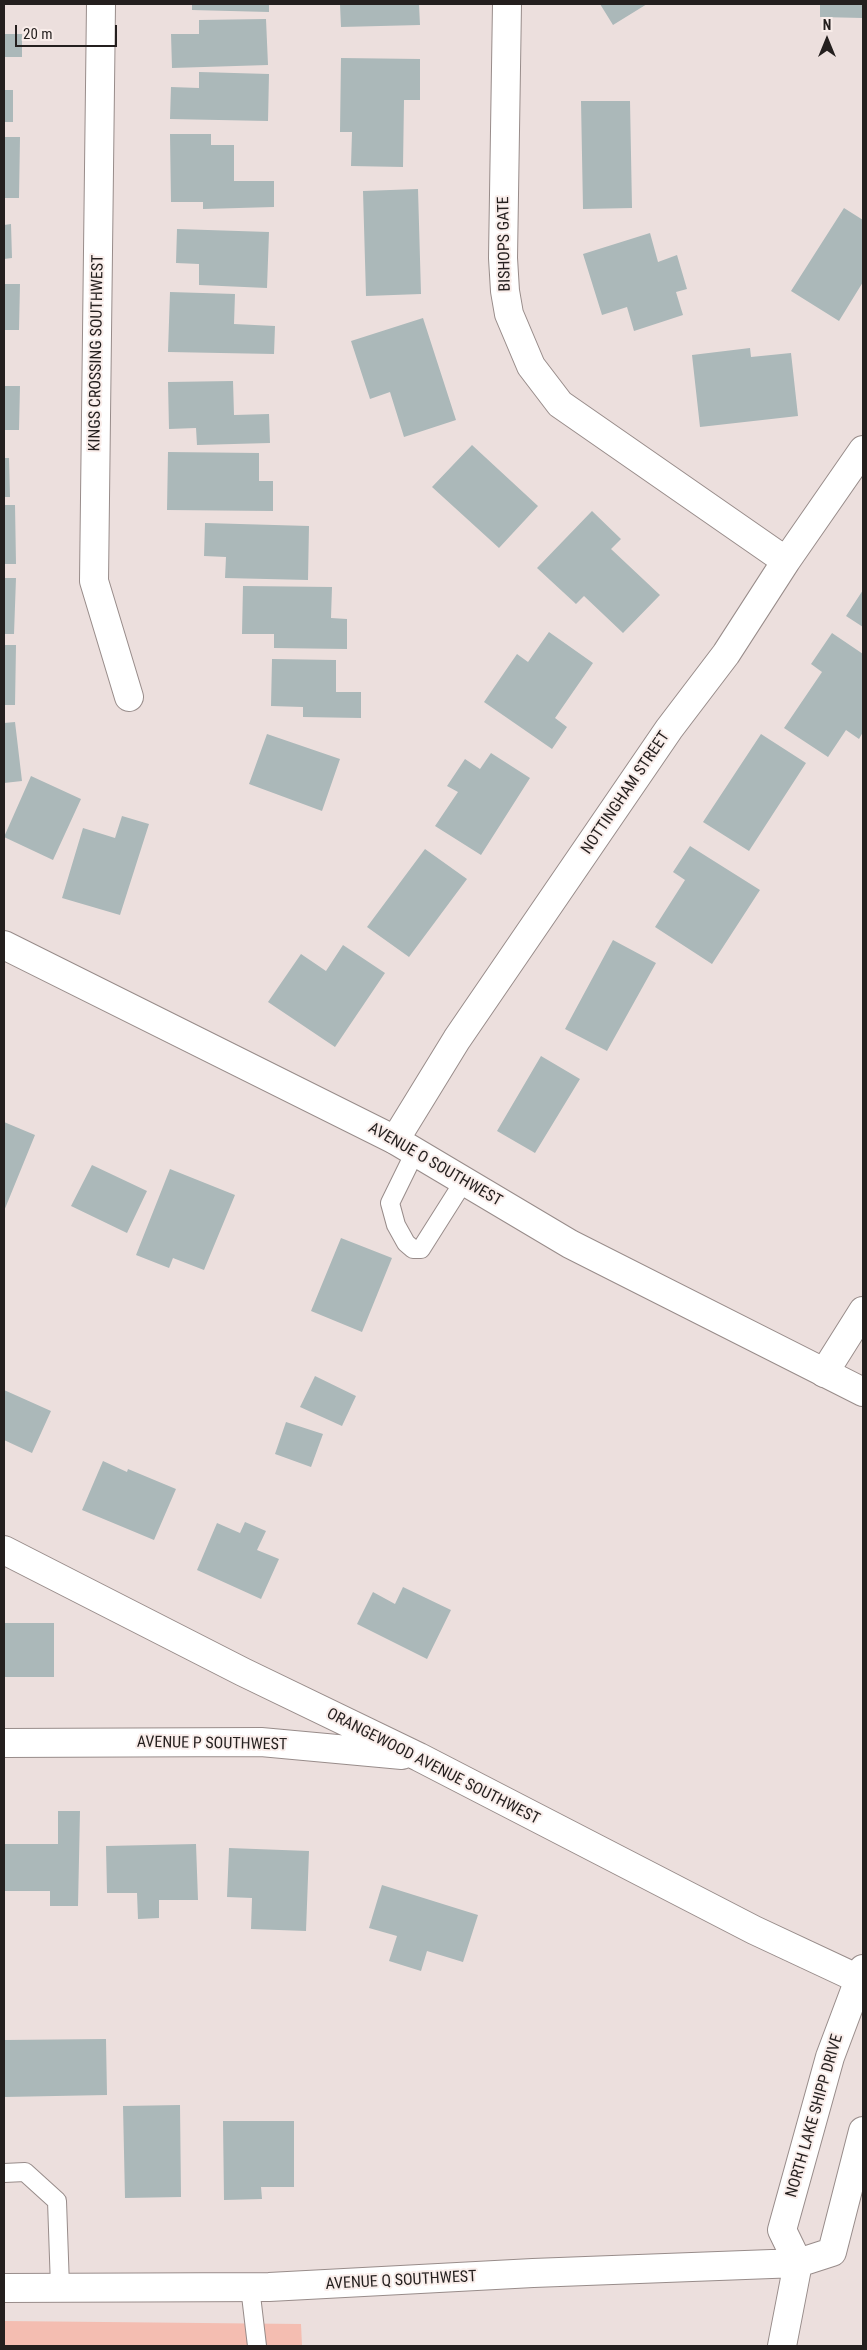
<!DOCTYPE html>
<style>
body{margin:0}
#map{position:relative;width:867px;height:2350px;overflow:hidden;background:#ecdfdd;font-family:"Roboto Condensed",sans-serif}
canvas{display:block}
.frame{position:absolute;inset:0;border:5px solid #241f1e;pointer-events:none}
.north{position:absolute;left:802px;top:15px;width:50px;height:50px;-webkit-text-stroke:4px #f9edea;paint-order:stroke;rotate:0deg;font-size:14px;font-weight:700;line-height:20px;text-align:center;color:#241f1e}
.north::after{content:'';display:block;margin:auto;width:18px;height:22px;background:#241f1e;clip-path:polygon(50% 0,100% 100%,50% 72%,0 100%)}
.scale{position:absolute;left:15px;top:25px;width:102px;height:22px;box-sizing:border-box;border:2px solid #241f1e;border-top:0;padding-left:6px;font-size:15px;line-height:18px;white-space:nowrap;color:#241f1e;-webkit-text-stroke:4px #f9edea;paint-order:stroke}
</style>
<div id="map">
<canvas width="867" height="2350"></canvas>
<div class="frame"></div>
<div class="north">N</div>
<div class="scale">20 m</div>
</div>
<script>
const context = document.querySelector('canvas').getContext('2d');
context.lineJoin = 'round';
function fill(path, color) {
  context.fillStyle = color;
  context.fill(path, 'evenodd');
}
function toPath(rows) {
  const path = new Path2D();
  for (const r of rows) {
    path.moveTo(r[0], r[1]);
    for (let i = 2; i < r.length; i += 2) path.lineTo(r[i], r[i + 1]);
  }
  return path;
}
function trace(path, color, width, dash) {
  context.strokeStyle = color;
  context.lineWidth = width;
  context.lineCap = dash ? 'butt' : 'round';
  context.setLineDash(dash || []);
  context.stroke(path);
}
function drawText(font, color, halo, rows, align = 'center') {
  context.font = font + ' "Roboto Condensed",sans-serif';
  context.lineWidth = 4;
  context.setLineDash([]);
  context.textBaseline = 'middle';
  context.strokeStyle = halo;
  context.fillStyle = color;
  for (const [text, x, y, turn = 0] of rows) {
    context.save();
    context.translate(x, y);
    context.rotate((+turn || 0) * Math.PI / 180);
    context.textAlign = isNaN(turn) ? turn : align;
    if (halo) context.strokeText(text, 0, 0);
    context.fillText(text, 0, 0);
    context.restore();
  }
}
const green = toPath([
 [4,2321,301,2324,302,2346,4,2346]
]);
const building = toPath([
 [192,4,269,4,269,12,192,10],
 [340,4,419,4,420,25,341,27],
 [600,4,647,4,613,25],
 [820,4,863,4,863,18,820,17],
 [266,19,268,65,172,68,171,34,199,34,199,20],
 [4,34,22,34,22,57,4,57],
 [341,58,420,59,420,100,404,100,403,167,351,166,352,132,340,132],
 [199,72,269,74,268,121,170,119,171,87,199,88],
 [4,90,13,90,13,122,4,122],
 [581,101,630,101,632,208,583,209],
 [170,134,211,134,211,145,234,145,234,181,274,181,274,207,203,209,203,202,171,202],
 [4,137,20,137,19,198,4,198],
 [418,189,421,294,366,296,363,191],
 [844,208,863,220,863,282,839,321,791,291],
 [11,224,12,258,4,259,4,225],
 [177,229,269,232,267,288,199,285,199,264,176,263],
 [650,233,658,262,677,255,687,289,676,292,683,315,634,331,627,307,602,315,583,254],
 [4,284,20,284,19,330,4,330],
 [170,292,235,294,234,324,275,326,274,354,168,352],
 [423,318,456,420,404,437,390,392,370,399,351,341],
 [750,348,751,357,791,353,798,416,700,427,692,355],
 [233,381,234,415,269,414,270,443,197,445,196,428,169,429,168,382],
 [4,386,20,386,19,430,4,430],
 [472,445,538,506,499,548,432,487],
 [168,452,259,453,259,481,273,481,273,511,167,510],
 [4,458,9,458,10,497,4,497],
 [4,505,15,505,16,564,4,564],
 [592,511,621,539,611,549,660,595,623,633,584,596,576,604,537,568],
 [205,523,309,526,308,580,225,578,226,557,204,556],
 [4,578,16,578,14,634,4,634],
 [243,586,332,587,331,618,347,619,347,649,274,648,274,634,242,634],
 [863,590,863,627,846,616],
 [549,632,593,663,555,718,567,727,552,749,484,702,517,654,528,662],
 [832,633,863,654,863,732,859,739,846,730,828,757,784,728,822,672,811,664],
 [4,645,16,645,15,705,4,705],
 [272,659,336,660,336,692,361,692,361,718,303,717,303,707,271,706],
 [15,722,22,781,4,783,4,723],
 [267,734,340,759,322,811,249,784],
 [761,734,806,763,749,851,703,822],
 [491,753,530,778,481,855,435,826,458,792,447,786,465,759,480,769],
 [31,776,81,799,53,860,4,837],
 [122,816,149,824,120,915,62,898,83,828,115,838],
 [690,846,760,890,712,964,655,927,685,880,673,872],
 [425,849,467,879,409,957,367,927],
 [613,940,656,963,607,1051,565,1029],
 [343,945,385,973,335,1047,268,1002,301,954,326,971],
 [541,1056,580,1079,535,1153,497,1131],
 [4,1122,35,1135,4,1211],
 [92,1165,147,1191,127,1233,71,1206],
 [170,1169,235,1195,204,1270,173,1258,169,1268,136,1255],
 [341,1238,392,1258,362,1332,311,1311],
 [315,1376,356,1396,342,1426,300,1407],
 [4,1390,51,1411,32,1453,4,1440],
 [286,1422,323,1434,311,1467,275,1454],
 [103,1461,127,1472,128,1469,176,1489,154,1540,82,1510],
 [245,1522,266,1531,257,1550,279,1559,261,1599,197,1570,217,1523,240,1533],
 [403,1587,451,1610,427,1659,357,1624,373,1592,395,1604],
 [4,1623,54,1623,54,1677,4,1677],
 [58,1811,80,1811,78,1906,50,1906,50,1891,4,1891,4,1844,58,1844],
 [196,1844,198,1900,159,1900,159,1918,138,1919,137,1893,107,1893,106,1846],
 [229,1848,309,1851,306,1931,251,1929,252,1898,227,1897],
 [382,1885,478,1915,463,1962,427,1951,421,1971,389,1961,397,1936,369,1928],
 [106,2039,107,2095,4,2097,4,2040],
 [180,2105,181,2197,125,2198,123,2106],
 [223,2121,294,2121,294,2187,261,2187,262,2199,224,2200]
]);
const service = toPath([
 [415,1152,390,1203,396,1225,406,1243,413,1249,421,1249,464,1181],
 [4,2173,25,2172,57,2201,60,2287],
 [250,2287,257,2346]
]);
const minor = toPath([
 [101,4,94,581,129,697],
 [507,4,503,258,505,291,509,314,531,366,560,404,786,561],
 [395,1140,457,1039,669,729,726,654,786,561,863,450],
 [824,1373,863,1311],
 [4,1550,243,1672,419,1757,754,1930,863,1981],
 [4,1743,261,1742,402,1755],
 [4,2288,269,2287,533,2273,798,2263,832,2252,863,2131],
 [782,2346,798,2263,782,2230,830,2057,863,1969]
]);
const tertiary = toPath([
 [4,945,395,1140,570,1244,863,1392]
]);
const streetNames = [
 ["BISHOPS GATE",505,244,-91],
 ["KINGS CROSSING SOUTHWEST",97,353,-89],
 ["NOTTINGHAM STREET",626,793,-56],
 ["AVENUE O SOUTHWEST",435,1165,30],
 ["AVENUE P SOUTHWEST",212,1744,1],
 ["ORANGEWOOD AVENUE SOUTHWEST",433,1767,27],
 ["NORTH LAKE SHIPP DRIVE",815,2116,-74],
 ["AVENUE Q SOUTHWEST",401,2281,-3]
];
fill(green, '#f4bdb1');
fill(building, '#abb8b9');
trace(service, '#988c8a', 20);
trace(minor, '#988c8a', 30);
trace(tertiary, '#988c8a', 30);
trace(service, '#fff', 18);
trace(minor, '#fff', 28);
trace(tertiary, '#fff', 28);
drawText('16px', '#241f1e', '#f9edea', streetNames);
</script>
